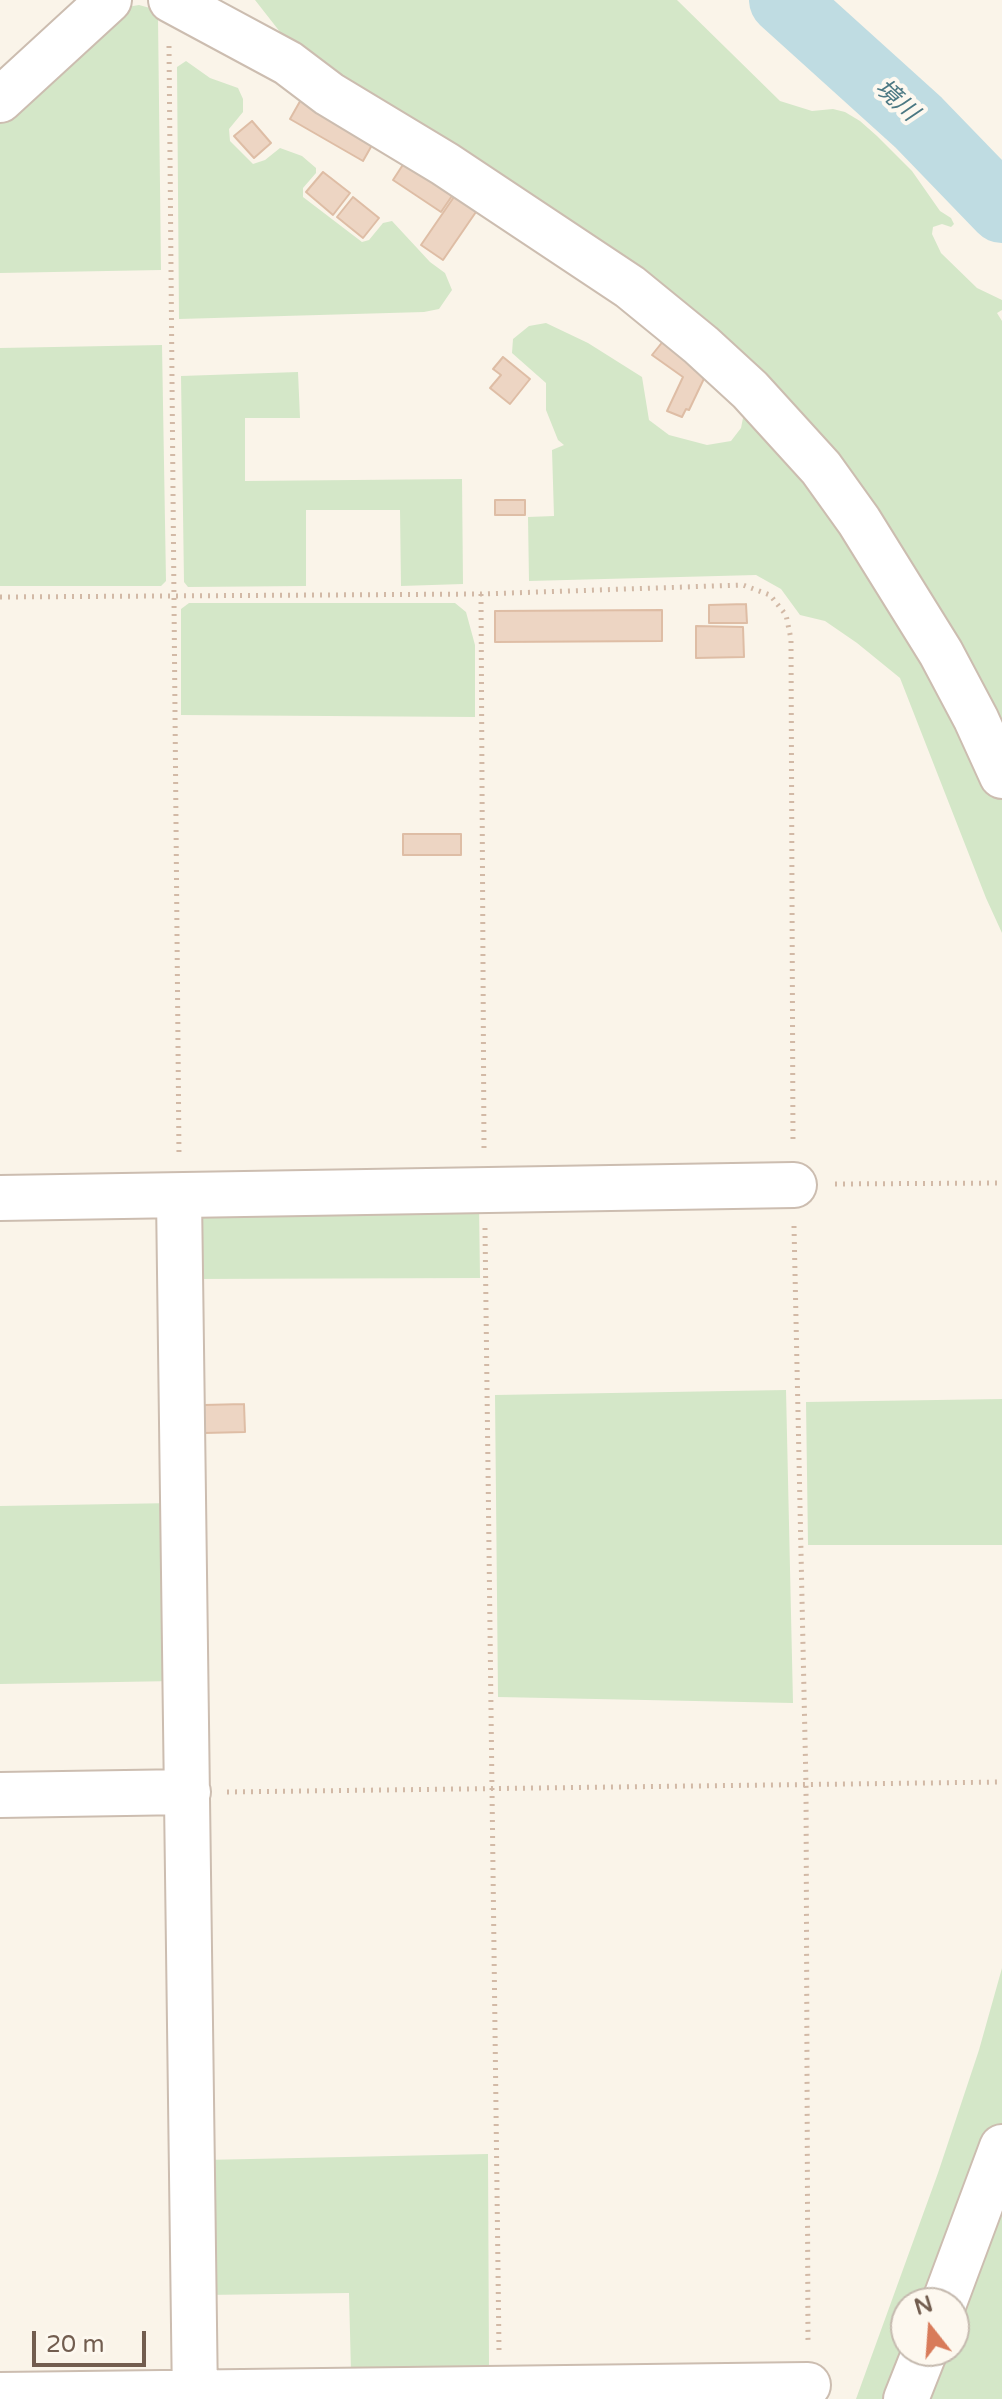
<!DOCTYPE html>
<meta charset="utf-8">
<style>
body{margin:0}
#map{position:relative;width:1002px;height:2399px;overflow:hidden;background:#faf4e9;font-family:"Varela Round",sans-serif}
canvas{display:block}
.north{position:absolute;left:890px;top:2287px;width:80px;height:80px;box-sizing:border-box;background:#fdf8ef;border:2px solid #c5baaf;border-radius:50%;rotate:343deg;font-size:22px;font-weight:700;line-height:32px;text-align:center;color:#725d4f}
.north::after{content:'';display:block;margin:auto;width:28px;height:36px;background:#d87b5a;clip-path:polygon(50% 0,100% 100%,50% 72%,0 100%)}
.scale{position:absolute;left:32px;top:2331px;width:114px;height:36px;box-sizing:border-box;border:4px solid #725d4f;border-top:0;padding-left:10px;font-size:24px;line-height:28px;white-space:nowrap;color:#725d4f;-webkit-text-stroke:6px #fdf8ef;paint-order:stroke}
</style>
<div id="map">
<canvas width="1002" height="2399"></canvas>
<div class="north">N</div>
<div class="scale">20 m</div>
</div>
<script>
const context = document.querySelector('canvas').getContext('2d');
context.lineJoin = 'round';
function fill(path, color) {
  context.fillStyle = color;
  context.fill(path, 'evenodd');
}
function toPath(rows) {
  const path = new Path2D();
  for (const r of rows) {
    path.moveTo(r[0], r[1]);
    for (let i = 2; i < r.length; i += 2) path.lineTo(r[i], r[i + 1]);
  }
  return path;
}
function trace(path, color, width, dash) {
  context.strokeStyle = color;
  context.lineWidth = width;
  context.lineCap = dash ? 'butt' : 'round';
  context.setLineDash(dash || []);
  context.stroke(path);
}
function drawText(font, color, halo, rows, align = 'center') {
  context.font = font + ' "Varela Round","Noto Sans JP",sans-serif';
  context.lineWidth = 8;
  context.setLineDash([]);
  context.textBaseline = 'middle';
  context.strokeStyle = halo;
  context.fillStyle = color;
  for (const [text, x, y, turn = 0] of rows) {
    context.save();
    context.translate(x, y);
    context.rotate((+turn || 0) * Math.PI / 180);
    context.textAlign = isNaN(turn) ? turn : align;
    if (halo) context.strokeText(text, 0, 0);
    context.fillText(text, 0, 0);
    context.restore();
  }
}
const green = toPath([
 [255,0,677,0,780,101,812,111,833,109,845,112,860,121,877,136,912,171,940,211,951,218,954,224,951,227,942,224,933,227,932,234,941,253,977,288,1002,300,1002,310,997,313,1002,321,1002,742,780,400,302,60],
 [139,5,150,8,158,18,161,270,0,273,0,120,121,8],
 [186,61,210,78,238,88,243,99,243,112,229,129,230,141,253,164,265,160,280,148,302,156,316,168,316,173,303,188,303,197,362,242,369,240,383,223,392,221,430,262,445,273,452,290,439,309,424,312,179,319,177,67],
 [546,323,588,343,642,377,649,420,669,435,707,445,731,441,741,428,745,408,821,479,1002,793,1002,933,986,898,900,678,857,643,825,621,800,615,781,589,756,575,529,581,528,517,554,516,552,450,564,445,558,440,546,410,546,383,512,353,513,339,529,326],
 [162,345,166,581,161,586,0,586,0,348],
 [298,372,300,418,245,418,245,481,462,479,463,584,401,586,400,510,306,510,306,586,188,587,184,582,181,376],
 [189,603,455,603,466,612,475,645,475,717,181,715,181,609],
 [479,1204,480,1278,192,1279,199,1206],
 [786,1390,793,1703,498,1697,495,1395],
 [1002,1399,1002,1545,808,1545,806,1402],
 [175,1503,176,1681,0,1684,0,1506],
 [1002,1968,1002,2123,953,2264,930,2303,906,2303,906,2351,891,2399,856,2399,938,2173,979,2050],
 [488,2154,489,2366,481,2372,351,2372,349,2293,206,2295,203,2160],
 [1002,2179,1002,2399,921,2399,942,2351,954,2351,954,2322]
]);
const river = toPath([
 [783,0,918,122,1002,209]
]);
const building = toPath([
 [303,96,376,138,363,161,290,119,303,96],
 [252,121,271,143,254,158,234,136,252,121],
 [406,160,454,193,441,212,393,180,406,160],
 [323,172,350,193,333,215,306,192,323,172],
 [456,194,478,209,443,260,421,245,456,194],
 [353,197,379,218,363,238,337,217,353,197],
 [668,335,710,366,689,410,686,409,682,417,667,411,683,377,652,355,668,335],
 [503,357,530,379,510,404,490,388,501,375,493,369,503,357],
 [495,500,525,500,525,515,495,515,495,500],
 [746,604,747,623,709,623,709,605,746,604],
 [662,610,662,641,495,642,495,611,662,610],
 [696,626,743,627,744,657,696,658,696,626],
 [403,834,461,834,461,855,403,855,403,834],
 [244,1404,245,1432,204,1433,204,1405,244,1404]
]);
const path = toPath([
 [169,46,179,1156],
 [481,594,484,1150],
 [0,597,481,594,743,585,770,595,786,615,791,639,793,1144],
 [835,1184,1002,1183],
 [794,1226,806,1785,808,2344],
 [485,1228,499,2350],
 [227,1792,1002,1782]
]);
const minor = toPath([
 [171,0,288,63,329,94,445,164,630,287,701,345,750,390,821,468,859,521,941,653,976,719,1002,776],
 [0,100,109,0],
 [179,1197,195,2399],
 [0,1198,794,1185],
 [0,1795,188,1792],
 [944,2303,1002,2147],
 [0,2395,808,2385],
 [906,2399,925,2351]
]);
const waterNames = [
 ["境川",896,101,42]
];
fill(green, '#d4e7c8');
trace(river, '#bfdce2', 68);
fill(building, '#edd5c3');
trace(building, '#debda5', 2);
trace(minor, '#ccbdb0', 48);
trace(path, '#d2b9a6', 5, [2, 6]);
trace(minor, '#fff', 44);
drawText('italic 24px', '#4b7883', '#fdf8ef', waterNames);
</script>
